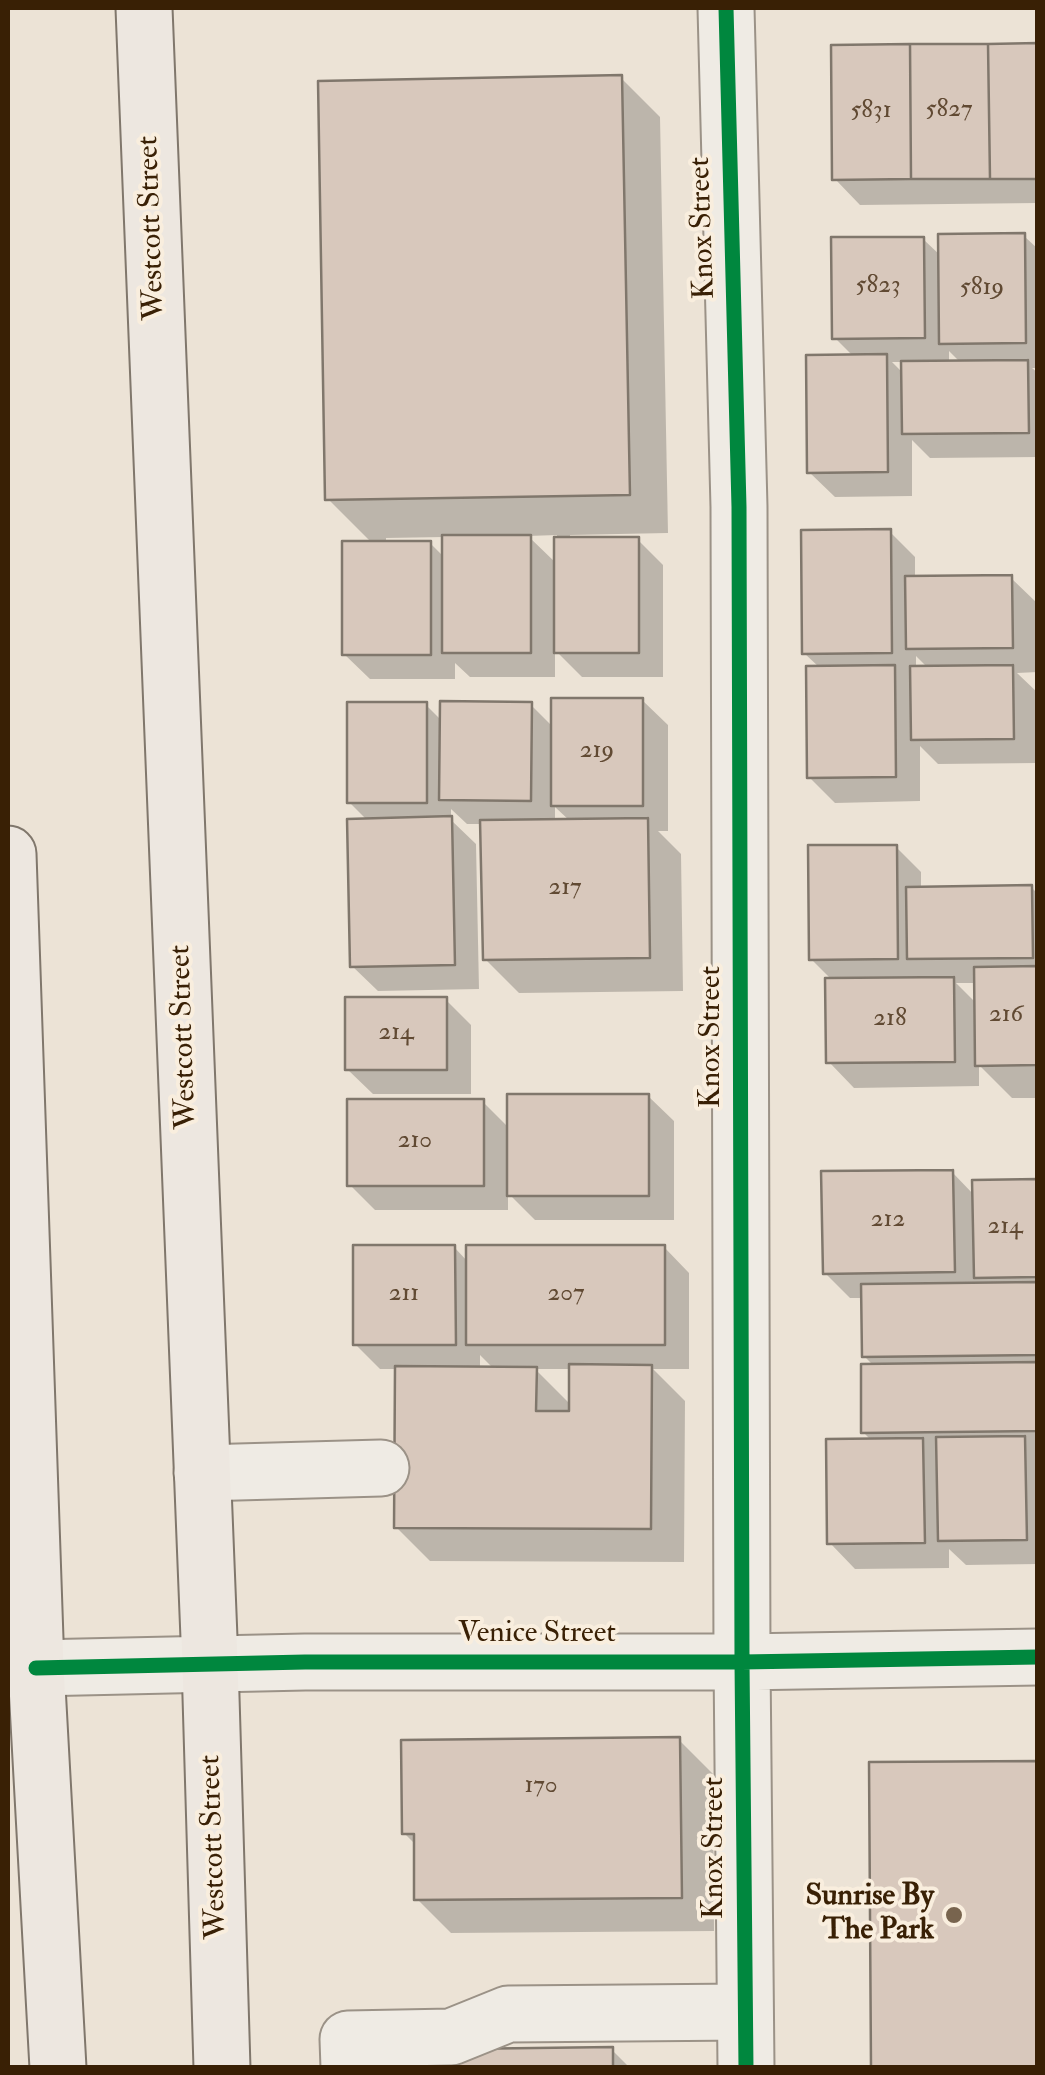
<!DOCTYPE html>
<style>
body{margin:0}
#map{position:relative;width:1045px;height:2075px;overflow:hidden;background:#ece3d6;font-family:"IM FELL Double Pica",serif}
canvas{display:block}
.frame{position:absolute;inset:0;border:10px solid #392005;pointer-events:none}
</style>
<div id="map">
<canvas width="1045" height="2075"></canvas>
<div class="frame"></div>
</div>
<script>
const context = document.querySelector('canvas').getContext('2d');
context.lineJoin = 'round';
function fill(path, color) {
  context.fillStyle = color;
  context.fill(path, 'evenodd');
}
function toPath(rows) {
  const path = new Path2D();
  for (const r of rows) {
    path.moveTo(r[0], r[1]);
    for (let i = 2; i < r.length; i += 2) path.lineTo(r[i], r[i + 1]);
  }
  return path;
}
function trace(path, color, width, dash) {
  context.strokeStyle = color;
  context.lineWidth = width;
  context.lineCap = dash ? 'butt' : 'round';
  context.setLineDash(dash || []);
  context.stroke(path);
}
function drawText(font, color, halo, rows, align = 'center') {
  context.font = font + ' "IM FELL Double Pica",serif';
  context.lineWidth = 8;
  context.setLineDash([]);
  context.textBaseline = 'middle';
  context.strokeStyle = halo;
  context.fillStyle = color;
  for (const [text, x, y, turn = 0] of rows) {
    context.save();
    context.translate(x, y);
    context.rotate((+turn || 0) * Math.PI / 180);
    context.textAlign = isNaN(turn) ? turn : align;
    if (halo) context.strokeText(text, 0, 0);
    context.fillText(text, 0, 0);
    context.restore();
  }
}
const shadow = toPath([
 [1038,45,1038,203,860,205,835,179],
 [621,78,660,117,668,533,570,535,570,540,638,540,663,565,663,677,582,677,555,650,555,677,470,677,455,663,455,679,370,679,344,654,372,543,328,499],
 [557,535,557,564,528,536],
 [444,537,444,557,430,543,386,543,386,538],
 [1024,236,1038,249,1038,368,1032,368,1038,373,1038,457,930,458,912,440,912,496,835,497,809,472,854,357,835,338,923,239,941,256],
 [949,351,961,363,949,363],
 [892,362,903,362,904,374],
 [890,532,915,557,915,579,1011,578,1037,603,1038,672,1017,673,1038,693,1038,763,938,764,920,746,920,801,835,803,809,777,820,668,804,653],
 [916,656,928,668,916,669],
 [642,700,668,725,668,831,658,831,681,854,683,991,519,993,485,959,483,824,467,824,451,809,451,820,476,844,479,989,378,991,352,966,368,821,349,802,426,705,442,721,531,705,554,728],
 [555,807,570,821,555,821],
 [896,847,921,872,921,889,1031,887,1038,894,1038,1098,1012,1098,979,1065,979,1086,854,1088,829,1062,833,981,811,959],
 [956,983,977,983,977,1004],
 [446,1000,471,1025,471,1094,373,1094,347,1069],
 [648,1096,674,1121,674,1220,535,1220,508,1193,508,1210,375,1210,349,1184,483,1102,510,1129],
 [952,1172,975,1196,1038,1182,1038,1564,966,1565,949,1549,949,1568,855,1569,830,1543,872,1441,863,1432,874,1366,864,1356,863,1298,850,1298,825,1273],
 [454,1247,469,1263,664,1247,689,1273,689,1369,653,1369,685,1401,684,1562,430,1561,396,1527,397,1369,380,1369,355,1344],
 [480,1355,494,1369,480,1369],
 [535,1369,572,1369,572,1406],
 [679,1740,713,1774,714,1931,451,1933,417,1899,417,1846,404,1833],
 [612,2050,630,2068,459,2068]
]);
const building = toPath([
 [1038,43,1038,179,990,179,988,44,1038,43],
 [910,44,911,179,832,180,831,45,910,44],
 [910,44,988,44,990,179,911,179,910,44],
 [622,75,630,495,325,500,318,81,622,75],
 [1025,233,1026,343,939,344,938,234,1025,233],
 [831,237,924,237,925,338,832,339,831,237],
 [887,354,888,472,807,473,806,355,887,354],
 [1028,360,1029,433,902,434,901,361,1028,360],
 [891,529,892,653,802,654,801,530,891,529],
 [442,535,531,535,531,653,442,653,442,535],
 [554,537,639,537,639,653,554,653,554,537],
 [342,541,431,541,431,655,342,655,342,541],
 [1012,575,1013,648,906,649,905,576,1012,575],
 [895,665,896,777,807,778,806,666,895,665],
 [1013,665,1014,739,911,740,910,666,1013,665],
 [551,698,643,698,643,806,551,806,551,698],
 [440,701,532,702,531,801,439,800,440,701],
 [347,702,427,702,427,803,347,803,347,702],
 [452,816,455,965,350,967,347,819,452,816],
 [648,818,650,958,483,960,480,820,648,818],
 [808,845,897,845,898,959,809,960,808,845],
 [1032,885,1033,958,907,959,906,887,1032,885],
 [1038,966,1038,1065,975,1066,974,967,1038,966],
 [954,977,955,1062,826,1063,825,978,954,977],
 [345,997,447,997,447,1070,345,1070,345,997],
 [507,1094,649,1094,649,1196,507,1196,507,1094],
 [347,1099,484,1099,484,1186,347,1186,347,1099],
 [953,1170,955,1272,823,1274,821,1171,953,1170],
 [1038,1179,1038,1277,974,1278,972,1180,1038,1179],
 [353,1245,455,1245,456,1345,353,1345,353,1245],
 [466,1245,665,1245,665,1345,466,1345,466,1245],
 [1038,1282,1038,1355,862,1357,861,1284,1038,1282],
 [1038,1362,1038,1431,861,1433,861,1364,1038,1362],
 [569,1364,652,1365,651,1529,394,1528,395,1366,537,1367,536,1411,569,1411,569,1364],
 [1025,1436,1027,1540,938,1541,936,1437,1025,1436],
 [923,1438,925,1543,827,1544,826,1439,923,1438],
 [680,1737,682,1898,414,1900,414,1834,402,1834,401,1740,680,1737],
 [1038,1761,1038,2068,871,2068,869,1762,1038,1761],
 [613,2047,613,2068,457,2068,456,2049,613,2047]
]);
const minor = toPath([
 [726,8,739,507,742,1662,746,2068],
 [202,1473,381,1468],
 [36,1668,305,1662,742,1662,1038,1657],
 [349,2068,348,2039,451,2037,508,2014,745,2012]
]);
const major = toPath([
 [144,8,210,1663,222,2068],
 [8,854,36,1668,58,2068]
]);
const cycleway = toPath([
 [726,8,739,507,742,1662,746,2068],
 [36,1668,305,1662,742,1662,1038,1657]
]);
const markers = [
 [954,1915,10,"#78644e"]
];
const numberNames = [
 ["5827",949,111],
 ["5831",871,112],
 ["5823",878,287],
 ["5819",982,289],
 ["219",597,752],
 ["217",565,889],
 ["216",1006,1016],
 ["218",890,1020],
 ["214",396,1034],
 ["210",415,1142],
 ["212",888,1221],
 ["214",1005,1228],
 ["211",404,1295],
 ["207",566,1295],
 ["170",541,1787]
];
const streetNames = [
 ["Westcott Street",153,228,-92],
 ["Knox Street",704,228,-92],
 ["Westcott Street",185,1037,-92],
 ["Knox Street",713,1037,-90],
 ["Venice Street",537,1635],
 ["Westcott Street",215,1847,-92],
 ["Knox Street",716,1848,-90]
];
const poiNames = [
 ["Sunrise By",934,1898],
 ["The Park",934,1932]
];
fill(shadow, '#0003');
fill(building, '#d8c8bc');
trace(building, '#80776c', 2.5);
trace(minor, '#9b9287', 59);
trace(major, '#80776c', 59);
trace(minor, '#efebe4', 55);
trace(major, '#ede7e0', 55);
trace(cycleway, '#00873e', 15);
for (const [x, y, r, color] of markers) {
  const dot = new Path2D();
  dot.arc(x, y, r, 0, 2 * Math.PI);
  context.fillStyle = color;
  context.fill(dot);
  trace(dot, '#f9eede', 4);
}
drawText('25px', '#614a33', null, numberNames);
drawText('30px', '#392005', '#f9eede', streetNames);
drawText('bold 30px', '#392005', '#f9eede', poiNames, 'right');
</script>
